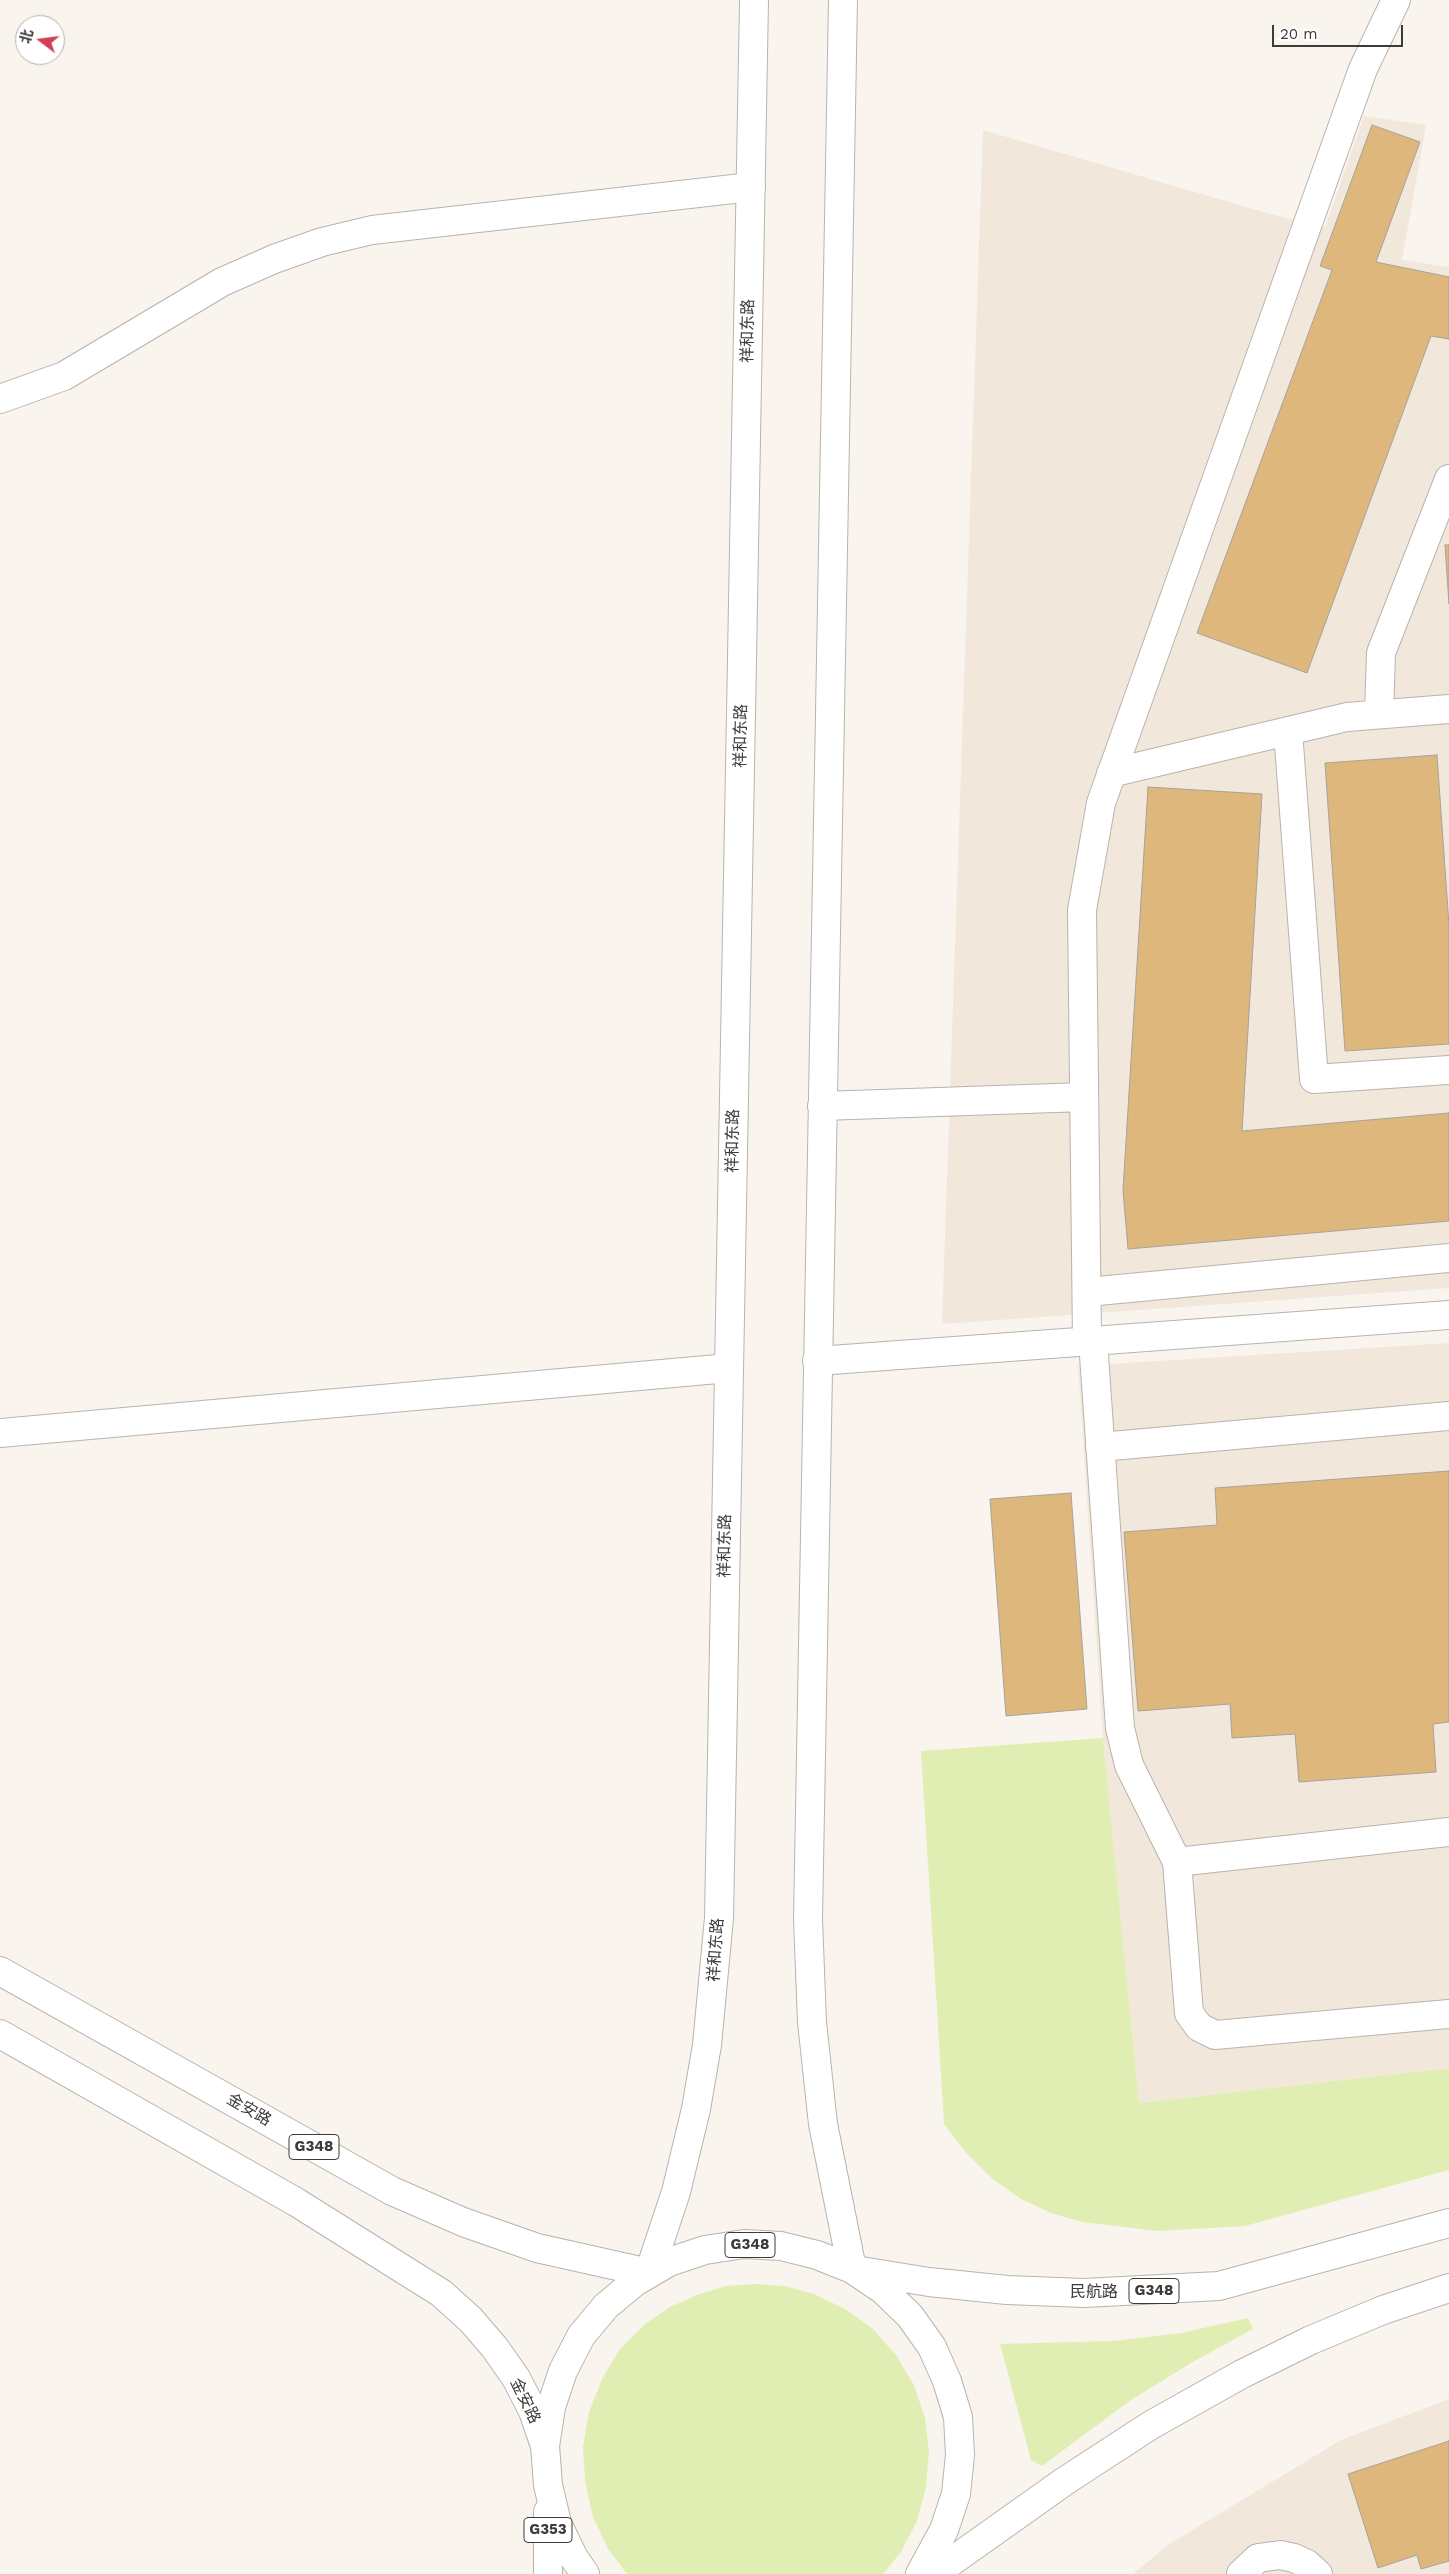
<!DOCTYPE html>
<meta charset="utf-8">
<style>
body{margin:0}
#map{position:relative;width:1449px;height:2574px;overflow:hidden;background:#faf4ee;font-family:"Work Sans","Noto Sans SC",sans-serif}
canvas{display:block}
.north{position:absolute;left:15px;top:15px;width:50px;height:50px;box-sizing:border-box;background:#fff;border:1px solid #b1b0af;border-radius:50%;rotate:285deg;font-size:14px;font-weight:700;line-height:20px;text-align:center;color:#3d3a38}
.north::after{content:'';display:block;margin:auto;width:18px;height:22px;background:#d14058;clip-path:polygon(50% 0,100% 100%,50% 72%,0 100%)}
.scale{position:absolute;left:1272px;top:25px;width:131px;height:22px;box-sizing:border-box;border:2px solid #3d3a38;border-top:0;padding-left:6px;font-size:15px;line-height:18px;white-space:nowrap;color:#3d3a38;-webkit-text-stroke:4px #fff;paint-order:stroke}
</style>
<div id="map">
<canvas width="1449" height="2574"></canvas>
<div class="north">北</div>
<div class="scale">20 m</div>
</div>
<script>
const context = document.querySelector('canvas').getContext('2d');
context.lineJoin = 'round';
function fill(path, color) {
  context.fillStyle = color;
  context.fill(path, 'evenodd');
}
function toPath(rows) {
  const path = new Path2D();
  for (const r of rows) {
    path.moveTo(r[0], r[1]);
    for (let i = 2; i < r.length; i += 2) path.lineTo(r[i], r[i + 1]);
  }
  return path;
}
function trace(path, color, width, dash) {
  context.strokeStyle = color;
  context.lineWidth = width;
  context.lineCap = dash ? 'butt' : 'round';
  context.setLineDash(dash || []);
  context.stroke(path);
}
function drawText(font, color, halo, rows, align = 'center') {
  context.font = font + ' "Work Sans","Noto Sans SC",sans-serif';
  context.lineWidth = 4;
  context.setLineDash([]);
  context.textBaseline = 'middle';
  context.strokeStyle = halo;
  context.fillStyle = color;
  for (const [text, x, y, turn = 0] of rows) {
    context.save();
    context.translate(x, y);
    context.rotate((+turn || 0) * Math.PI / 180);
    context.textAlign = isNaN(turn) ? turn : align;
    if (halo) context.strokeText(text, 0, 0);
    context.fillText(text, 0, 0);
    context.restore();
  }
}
const built = toPath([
 [1364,116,1426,125,1402,260,1449,267,1449,1288,942,1324,983,130,1270,214,1325,227],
 [1449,1343,1449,2068,1139,2103,1103,1738,1078,1366],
 [1449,2399,1449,2574,1133,2574,1168,2545,1341,2440]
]);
const green = toPath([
 [1103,1738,1139,2103,1449,2068,1449,2170,1245,2226,1158,2231,1082,2222,1051,2213,1021,2199,994,2180,967,2154,944,2124,921,1751],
 [755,2284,785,2286,814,2294,845,2309,873,2329,896,2355,914,2385,925,2418,929,2452,926,2488,917,2521,901,2552,883,2574,627,2574,608,2549,593,2517,585,2482,583,2447,589,2412,602,2379,620,2349,645,2324,670,2307,697,2295,726,2286],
 [1248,2318,1253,2329,1191,2363,1131,2400,1042,2466,1031,2460,1000,2344,1113,2341,1181,2333]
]);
const building = toPath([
 [1372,125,1420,142,1376,262,1449,277,1449,339,1431,336,1307,673,1197,633,1332,270,1320,266,1372,125],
 [1445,545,1449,545,1449,604,1445,545],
 [1437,755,1449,925,1449,1044,1345,1051,1325,763,1437,755],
 [1148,787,1262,794,1242,1131,1449,1113,1449,1221,1128,1249,1123,1190,1148,787],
 [1449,1471,1449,1722,1433,1724,1436,1772,1299,1782,1295,1734,1232,1738,1230,1704,1138,1711,1124,1532,1217,1525,1215,1488,1449,1471],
 [1071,1493,1087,1709,1006,1716,990,1499,1071,1493],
 [1449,2441,1449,2561,1421,2569,1417,2555,1378,2568,1348,2474,1449,2441]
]);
const minor = toPath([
 [0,399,64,376,222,282,274,259,322,242,372,230,751,187],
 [1379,714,1381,653,1449,479],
 [1288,731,1314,1079,1449,1070],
 [1111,773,1347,717,1449,709],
 [822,1106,1084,1097],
 [1087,1292,1449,1258],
 [1087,1341,1082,910,1101,803,1363,69,1396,0],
 [1093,1341,1120,1728,1129,1765,1177,1862,1189,2013,1199,2027,1215,2035,1449,2014],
 [817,1361,1449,1315],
 [0,1433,729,1368],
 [1100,1447,1449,1416],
 [1177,1862,1449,1832],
 [1241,2574,1258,2558,1280,2555,1294,2558,1307,2564,1318,2574]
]);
const major = toPath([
 [843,0,808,1919,812,2022,823,2124,852,2269],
 [649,2273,676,2192,696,2109,707,2045,719,1918,754,0]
]);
const highway = toPath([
 [0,1971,392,2191,463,2222,537,2248,649,2273],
 [0,2034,296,2202,441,2293,471,2320,495,2348,516,2378,533,2411,544,2443],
 [861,2271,929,2282,1007,2290,1084,2293,1219,2286,1449,2223],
 [548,2512,548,2574],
 [585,2574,574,2558,557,2523,548,2485,545,2446,551,2407,563,2371,581,2336,606,2306,635,2282,669,2262,705,2250,744,2244,781,2246,817,2255,852,2269,883,2290,910,2316,932,2347,947,2381,958,2417,960,2455,956,2494,944,2530,920,2574],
 [934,2574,1065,2481,1151,2425,1242,2374,1311,2340,1383,2310,1449,2288]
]);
const shields = [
 [314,2147,50],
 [750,2245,50],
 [1154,2291,50],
 [548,2530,48]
];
const shieldNames = [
 ["G348",314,2147],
 ["G348",750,2245],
 ["G348",1154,2291],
 ["G353",548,2530]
];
const streetNames = [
 ["祥和东路",748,331,-89],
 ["祥和东路",741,736,-89],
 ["祥和东路",733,1141,-89],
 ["祥和东路",725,1546,-89],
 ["祥和东路",716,1950,-86],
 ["金安路",249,2110,30],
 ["民航路",1094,2292],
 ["金安路",525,2401,64]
];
fill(built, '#f2e7db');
fill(green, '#e1eeb3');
fill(building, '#ddb77b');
trace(building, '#a7a39d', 1);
trace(minor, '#b8b3ad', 30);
trace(major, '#b8b3ad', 30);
trace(highway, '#b8b3ad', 30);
trace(minor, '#fff', 28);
trace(major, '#fff', 28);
trace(highway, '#fff', 28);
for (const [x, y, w] of shields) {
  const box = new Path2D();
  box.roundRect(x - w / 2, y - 12.5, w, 25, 4);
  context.fillStyle = '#fff';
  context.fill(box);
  trace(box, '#3d3a38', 1);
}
drawText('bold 15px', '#3d3a38', null, shieldNames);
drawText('16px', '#3d3a38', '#fff', streetNames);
</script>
